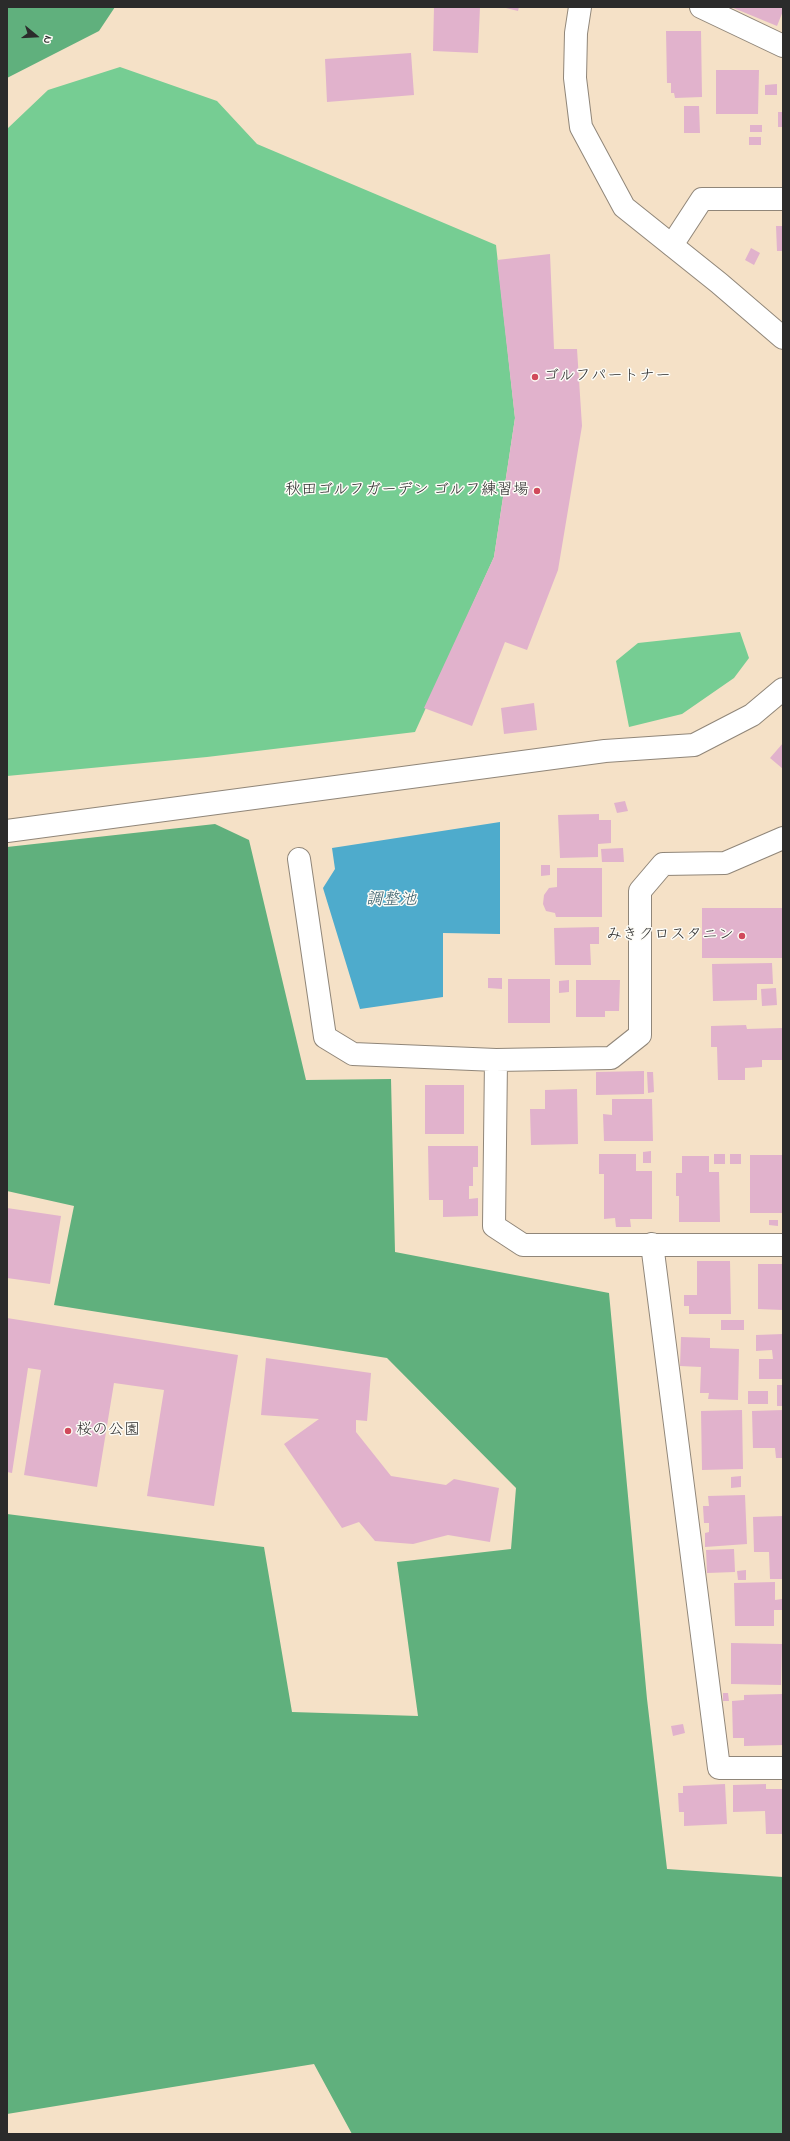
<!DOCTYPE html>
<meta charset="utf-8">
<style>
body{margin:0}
#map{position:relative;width:790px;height:2141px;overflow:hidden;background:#f5e1c7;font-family:"Indie Flower",sans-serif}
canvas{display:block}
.frame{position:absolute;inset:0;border:8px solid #2b2b2b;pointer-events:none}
.north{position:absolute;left:16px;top:16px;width:40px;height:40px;-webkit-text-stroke:3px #fdfcf7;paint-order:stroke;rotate:108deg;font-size:11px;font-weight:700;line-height:16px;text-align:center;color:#2b2b2b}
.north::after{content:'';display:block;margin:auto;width:14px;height:18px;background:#2b2b2b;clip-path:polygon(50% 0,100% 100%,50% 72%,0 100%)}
</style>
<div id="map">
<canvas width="790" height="2141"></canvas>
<div class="frame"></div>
<div class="north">N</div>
</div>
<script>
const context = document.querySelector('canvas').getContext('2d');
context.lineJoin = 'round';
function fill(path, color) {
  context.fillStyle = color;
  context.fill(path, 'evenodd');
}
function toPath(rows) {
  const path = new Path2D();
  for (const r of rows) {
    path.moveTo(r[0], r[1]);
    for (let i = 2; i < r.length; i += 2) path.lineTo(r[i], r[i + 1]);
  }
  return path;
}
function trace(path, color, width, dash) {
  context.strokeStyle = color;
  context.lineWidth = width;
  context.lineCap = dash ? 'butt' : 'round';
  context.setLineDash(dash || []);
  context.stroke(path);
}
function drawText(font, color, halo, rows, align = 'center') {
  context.font = font + ' "Indie Flower","Klee One",sans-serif';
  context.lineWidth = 3;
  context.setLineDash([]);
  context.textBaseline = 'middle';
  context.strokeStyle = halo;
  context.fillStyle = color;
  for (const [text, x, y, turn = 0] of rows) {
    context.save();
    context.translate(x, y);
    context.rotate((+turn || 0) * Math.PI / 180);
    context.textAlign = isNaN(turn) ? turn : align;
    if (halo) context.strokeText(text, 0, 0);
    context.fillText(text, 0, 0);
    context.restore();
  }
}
const green = toPath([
 [120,67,217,101,257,144,496,245,515,418,494,557,415,732,207,757,7,776,7,129,48,90],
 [740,632,749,658,734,678,682,714,629,727,616,661,638,643]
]);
const forest = toPath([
 [7,7,115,7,99,31,7,78],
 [215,824,249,840,306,1080,391,1079,395,1252,609,1293,647,1699,667,1869,783,1877,783,2134,352,2134,314,2064,7,2114,7,1514,264,1547,292,1712,418,1716,397,1562,511,1549,516,1488,387,1358,54,1305,74,1206,7,1191,7,847]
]);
const water = toPath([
 [500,822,500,934,443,933,443,997,360,1009,323,888,335,869,332,848]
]);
const building = toPath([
 [434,7,480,7,478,53,433,51],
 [502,7,519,7,518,11],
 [731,7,783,7,783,11,777,26],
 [666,31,701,31,702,97,675,98,674,93,671,93,671,83,667,83],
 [411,53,414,95,327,102,325,59],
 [716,70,759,70,758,114,716,114],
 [777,84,777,95,765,95,765,85],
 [684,106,699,106,700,133,684,133],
 [778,112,783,112,783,127,778,127],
 [750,125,762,125,762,132,750,132],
 [749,137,761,137,761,145,749,145],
 [776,226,783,226,783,251,777,251],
 [751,248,760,253,754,265,745,260],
 [550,254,554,349,577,349,582,426,558,570,527,650,505,642,472,726,424,708,494,557,515,418,497,260],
 [534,703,537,730,504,734,501,708],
 [783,743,783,769,770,758],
 [625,801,628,811,617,813,614,803],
 [599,814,599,820,611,820,611,843,598,844,598,857,560,858,558,815],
 [623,848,624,862,602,862,601,849],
 [541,865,550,865,550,875,541,876],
 [557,868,602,868,602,917,556,917,555,913,546,911,543,904,544,895,549,888,557,887],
 [702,908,783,908,783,958,702,958],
 [599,927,599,944,590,944,591,965,555,965,554,928],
 [772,963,773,984,757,984,757,1000,713,1001,712,964],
 [488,978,502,978,502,989,488,988],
 [508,979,550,979,550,1023,508,1023],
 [569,980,569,992,559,993,559,981],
 [576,980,620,980,619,1011,605,1011,605,1017,576,1017],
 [776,988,777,1005,762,1006,761,989],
 [746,1025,747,1029,783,1028,783,1060,762,1060,762,1067,745,1068,745,1080,718,1080,717,1047,711,1047,711,1026],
 [644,1071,644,1094,596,1095,596,1072],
 [647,1072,653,1072,654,1092,648,1093],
 [425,1085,464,1085,464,1134,425,1134],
 [577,1089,578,1144,531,1145,530,1109,545,1109,545,1090],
 [612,1099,652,1099,653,1141,604,1141,603,1114,612,1115],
 [428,1146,478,1146,478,1167,473,1167,473,1186,469,1186,469,1199,478,1198,478,1216,443,1217,443,1200,429,1200],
 [651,1151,651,1163,643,1163,643,1152],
 [599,1154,636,1154,636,1171,652,1171,652,1219,630,1219,631,1227,616,1227,615,1218,604,1219,604,1174,599,1174],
 [714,1154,725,1154,725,1164,714,1164],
 [730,1154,741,1154,741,1164,730,1164],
 [750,1155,783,1155,782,1213,750,1213],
 [682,1156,709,1156,709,1172,719,1172,720,1222,679,1222,679,1196,676,1196,676,1173,682,1173],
 [7,1208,61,1216,50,1284,7,1278],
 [769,1220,778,1220,778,1226,769,1225],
 [697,1261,730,1261,731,1314,689,1314,689,1306,684,1306,684,1295,697,1295],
 [758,1264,783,1264,783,1310,758,1309],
 [7,1318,238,1355,214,1506,147,1496,164,1390,114,1383,97,1487,24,1475,41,1370,28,1368,12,1473,7,1472],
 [721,1320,744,1320,744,1330,721,1330],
 [783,1334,783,1379,759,1379,759,1359,773,1359,772,1350,756,1351,756,1335],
 [681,1337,710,1338,710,1348,739,1349,738,1400,708,1399,709,1393,700,1393,701,1367,680,1366],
 [266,1358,371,1373,367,1421,356,1420,356,1432,391,1476,446,1485,454,1479,499,1488,490,1542,448,1535,413,1544,375,1541,359,1522,342,1528,284,1444,319,1419,261,1415],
 [777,1385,783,1385,783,1406,777,1406],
 [748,1391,768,1391,768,1404,748,1404],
 [742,1410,743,1469,702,1470,701,1411],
 [783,1410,783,1458,776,1458,775,1448,753,1448,752,1411],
 [741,1476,741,1487,731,1488,731,1477],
 [745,1495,747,1544,705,1547,705,1533,709,1532,709,1523,704,1523,703,1506,709,1506,708,1496],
 [783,1516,783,1579,770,1579,769,1552,754,1552,753,1517],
 [734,1549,735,1572,707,1573,706,1550],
 [746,1570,746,1580,738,1580,737,1571],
 [775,1582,775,1600,782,1599,782,1610,774,1610,774,1626,735,1626,734,1583],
 [731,1643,782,1644,781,1685,731,1684],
 [723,1693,728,1693,729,1701,723,1701],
 [783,1694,783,1745,744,1746,744,1738,733,1738,732,1701,744,1700,744,1695],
 [683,1724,685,1733,673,1736,671,1726],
 [725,1784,727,1824,684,1826,684,1812,679,1812,678,1793,683,1793,683,1786],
 [766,1784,766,1789,783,1789,783,1834,766,1834,765,1811,733,1812,733,1785]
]);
const street = toPath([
 [701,7,783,46],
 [672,245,702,199,783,199],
 [783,838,725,863,663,864,640,891,640,1035,611,1058,496,1060,494,1226,523,1245,783,1245],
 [299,859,325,1037,353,1054,496,1060],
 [652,1244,719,1768,783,1768]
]);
const secondary = toPath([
 [580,7,576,33,575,78,581,127,624,207,719,283,783,338],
 [7,831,605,751,694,745,752,715,783,689]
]);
const markers = [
 [535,377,4,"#d1495b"],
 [537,491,4,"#d1495b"],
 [742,936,4,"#d1495b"],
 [68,1431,4,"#d1495b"]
];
const poiNames = [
 ["ゴルフパートナー",543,377],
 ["秋田ゴルフガーデン ゴルフ練習場",529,491,"right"],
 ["みきクロスタニン",734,936,"right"],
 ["桜の公園",76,1431]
];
const waterNames = [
 ["調整池",391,901]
];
fill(green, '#76cd93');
fill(forest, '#60b07d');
fill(water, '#4eabcc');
fill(building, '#e1b2cc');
trace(street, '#908679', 24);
trace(secondary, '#908679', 24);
trace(street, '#fff', 22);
trace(secondary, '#fff', 22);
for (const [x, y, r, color] of markers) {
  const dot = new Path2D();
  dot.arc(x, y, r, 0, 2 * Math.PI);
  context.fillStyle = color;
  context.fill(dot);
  trace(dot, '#fdfcf7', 1.5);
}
drawText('16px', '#2b2b2b', '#fdfcf7', poiNames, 'left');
drawText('italic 17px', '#395e6b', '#fdfcf7', waterNames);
</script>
